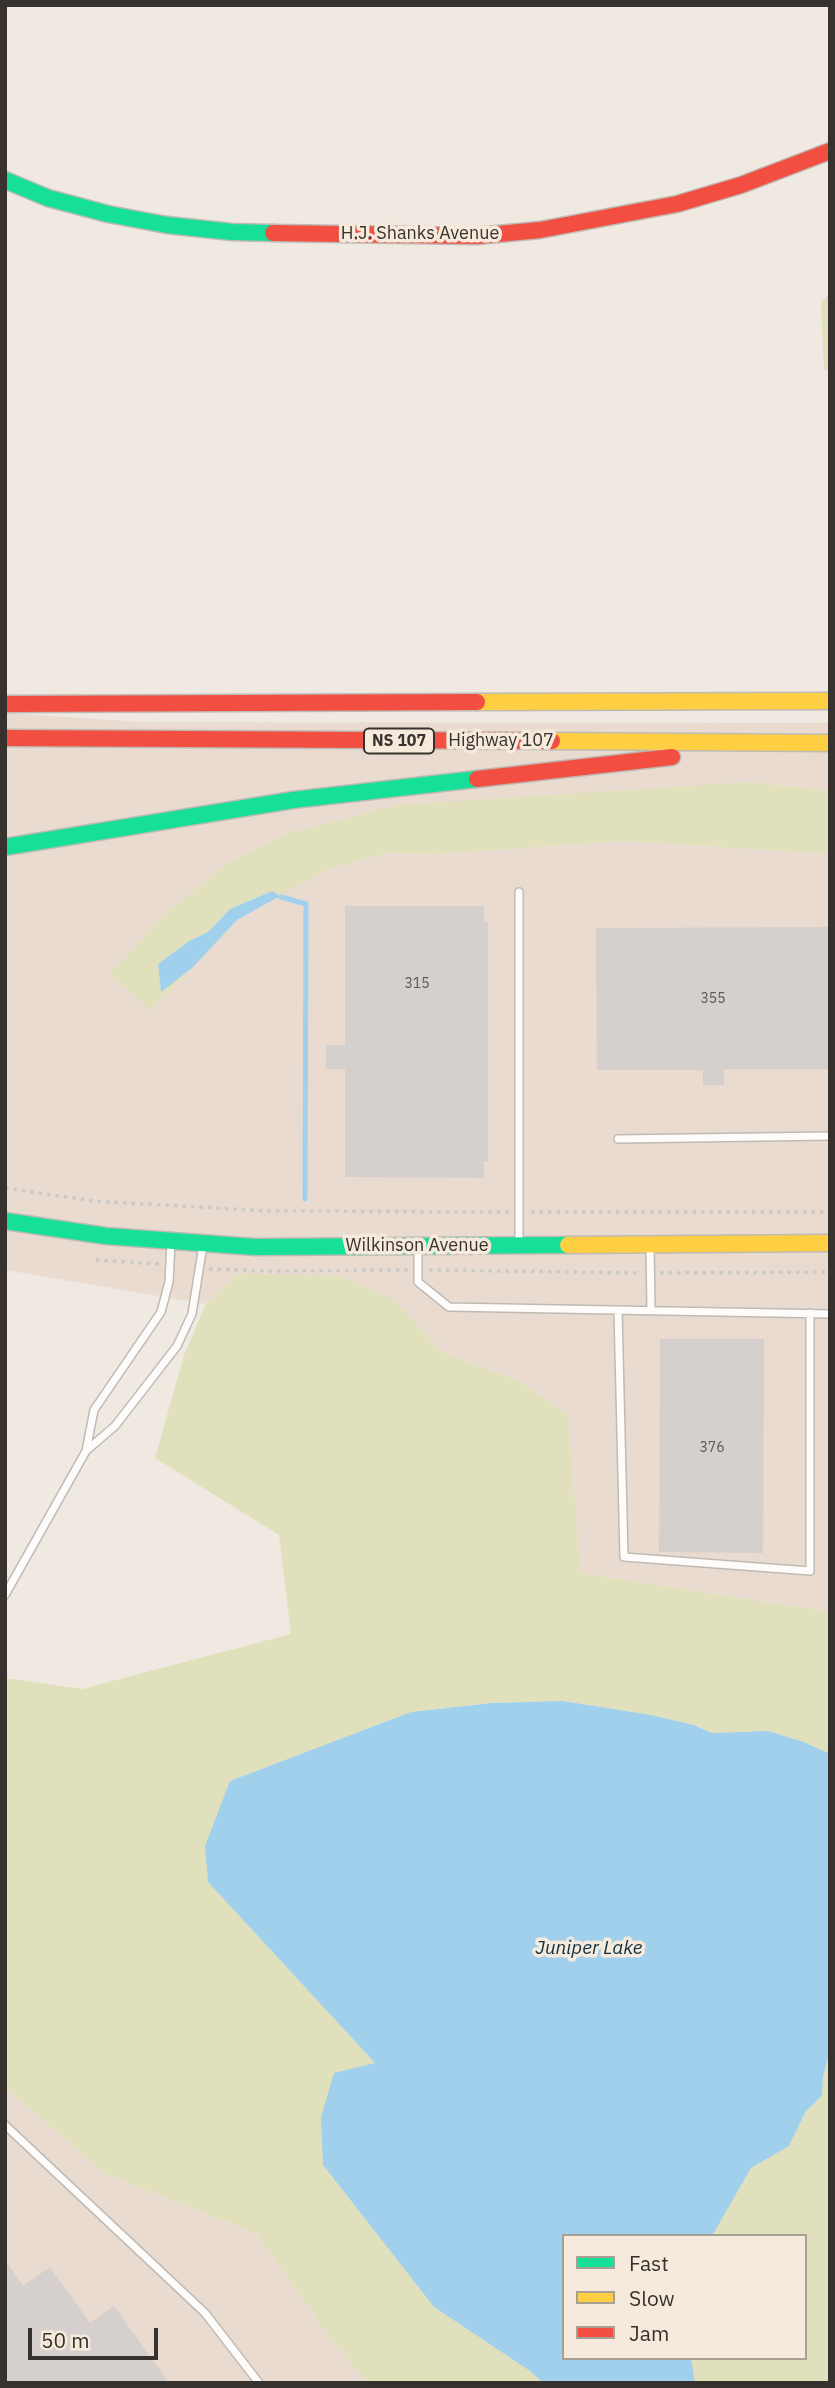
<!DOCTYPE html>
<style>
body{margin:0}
#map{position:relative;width:835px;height:2388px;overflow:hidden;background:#efe9e1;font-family:"IBM Plex Sans",sans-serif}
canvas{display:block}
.frame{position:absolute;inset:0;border:7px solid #37322d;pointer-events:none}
.legend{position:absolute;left:562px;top:2234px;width:245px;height:126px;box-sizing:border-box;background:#f5eadb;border:2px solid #a9a095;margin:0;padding:9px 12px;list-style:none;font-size:21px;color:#37322d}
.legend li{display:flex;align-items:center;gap:14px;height:35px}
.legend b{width:35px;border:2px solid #a9a095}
.scale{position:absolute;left:28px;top:2328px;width:130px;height:32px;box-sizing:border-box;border:4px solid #37322d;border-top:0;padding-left:9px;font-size:21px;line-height:24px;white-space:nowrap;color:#37322d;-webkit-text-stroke:5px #f5eadb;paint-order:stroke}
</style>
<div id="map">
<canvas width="835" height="2388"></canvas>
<div class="frame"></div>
<ul class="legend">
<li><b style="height:9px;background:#16e098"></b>Fast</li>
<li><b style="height:9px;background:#ffcf43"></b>Slow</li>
<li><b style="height:9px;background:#f24e42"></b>Jam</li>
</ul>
<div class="scale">50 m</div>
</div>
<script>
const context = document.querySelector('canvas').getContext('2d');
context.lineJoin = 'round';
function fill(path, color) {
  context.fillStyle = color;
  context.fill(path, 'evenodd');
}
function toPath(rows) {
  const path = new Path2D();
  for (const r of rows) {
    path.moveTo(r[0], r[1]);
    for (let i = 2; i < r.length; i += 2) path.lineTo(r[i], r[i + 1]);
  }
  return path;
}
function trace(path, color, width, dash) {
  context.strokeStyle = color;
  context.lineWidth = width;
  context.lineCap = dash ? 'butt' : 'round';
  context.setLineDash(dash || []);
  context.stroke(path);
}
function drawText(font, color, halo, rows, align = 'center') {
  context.font = font + ' "IBM Plex Sans",sans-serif';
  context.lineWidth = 7;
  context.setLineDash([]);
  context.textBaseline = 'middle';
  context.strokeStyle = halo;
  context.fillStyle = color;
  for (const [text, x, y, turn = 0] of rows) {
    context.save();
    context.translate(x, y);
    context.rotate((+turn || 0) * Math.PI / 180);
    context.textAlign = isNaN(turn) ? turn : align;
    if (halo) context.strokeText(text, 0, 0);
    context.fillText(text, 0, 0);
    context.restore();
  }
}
const industrial = toPath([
 [5,713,142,722,830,723,830,791,749,782,285,834,231,861,168,911,110,974,150,1010,237,920,327,869,387,853,436,854,624,841,830,854,830,1612,579,1573,568,1415,519,1381,441,1352,394,1299,238,1274,206,1304,5,1270],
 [5,2088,106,2174,257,2234,328,2335,367,2383,5,2383]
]);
const green = toPath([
 [830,293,830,370,824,370,821,302],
 [749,782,830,791,830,854,624,841,436,854,387,853,327,869,280,896,271,891,230,909,208,932,189,941,158,964,161,991,192,968,150,1010,110,974,168,911,231,861,285,834,397,805],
 [238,1274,340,1276,394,1299,441,1352,519,1381,568,1415,580,1573,830,1612,830,1754,804,1742,768,1731,712,1733,694,1725,651,1715,563,1701,492,1703,411,1712,230,1781,208,1882,375,2063,323,2165,434,2307,530,2371,543,2383,367,2383,328,2335,257,2234,106,2174,5,2088,5,1678,82,1689,291,1634,279,1535,155,1458,184,1355,206,1304],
 [830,2049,830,2383,695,2383,691,2358,805,2358,805,2236,711,2236,751,2168,789,2146,806,2111,822,2096,823,2077]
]);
const water = toPath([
 [272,891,280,896,237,920,192,968,161,992,158,964,189,941,208,932,230,909],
 [563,1701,651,1715,694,1725,712,1733,768,1731,804,1742,830,1754,830,2049,823,2077,822,2096,806,2111,789,2146,751,2168,712,2236,564,2236,564,2358,691,2358,695,2383,543,2383,530,2371,434,2307,323,2165,321,2117,334,2073,375,2063,208,1882,205,1846,230,1781,411,1712,492,1703]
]);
const stream = toPath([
 [281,897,306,904,305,1199]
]);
const building = toPath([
 [345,906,484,906,484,922,488,922,488,1161,484,1161,484,1178,345,1177,345,1069,326,1069,326,1045,345,1045],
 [830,927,830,1069,724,1069,724,1085,703,1085,703,1070,597,1070,596,928],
 [660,1339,764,1339,763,1553,659,1552],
 [5,2260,23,2286,50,2267,90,2323,114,2306,169,2383,5,2383]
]);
const path = toPath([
 [5,1188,94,1201,266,1211,509,1212],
 [531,1212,830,1212],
 [96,1260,159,1264],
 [209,1269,269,1271,408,1270],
 [429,1270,639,1273],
 [660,1273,830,1272]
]);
const lane = toPath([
 [618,1139,830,1136],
 [519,1241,519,892],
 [650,1246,651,1310],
 [418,1248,418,1282,449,1307,830,1314],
 [618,1310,624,1557,810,1571,810,1313],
 [87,1450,115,1426,177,1346,192,1314,203,1245],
 [5,1595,86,1451,94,1410,161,1312,169,1282,171,1242],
 [5,2125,205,2313,259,2383]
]);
const fast = toPath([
 [5,180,48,198,108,214,167,225,232,232,273,233],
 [5,847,293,800,477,779],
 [5,1221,106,1236,255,1247,568,1245]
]);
const slow = toPath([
 [477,702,830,701],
 [552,741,830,743],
 [568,1245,830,1243]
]);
const jam = toPath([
 [273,233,477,236,540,230,677,204,741,185,830,151],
 [5,704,477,702],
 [5,738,552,741],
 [477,779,672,757]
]);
const numberNames = [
 ["315",417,984],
 ["355",713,999],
 ["376",712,1448]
];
const shields = [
 [399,741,70]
];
const shieldNames = [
 ["NS 107",399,741]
];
const streetNames = [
 ["H.J. Shanks Avenue",420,234],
 ["Highway 107",501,741],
 ["Wilkinson Avenue",417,1246]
];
const waterNames = [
 ["Juniper Lake",589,1949]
];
fill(industrial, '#eadbd0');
fill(green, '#e0e1bc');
fill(water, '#a0d0ec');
trace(stream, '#a0d0ec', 5);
fill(building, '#d5cfcd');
trace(lane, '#bfbab3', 10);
trace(fast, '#bfbab3', 19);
trace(slow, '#bfbab3', 19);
trace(jam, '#bfbab3', 19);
trace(path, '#cccac7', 3.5, [3.5, 5]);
trace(lane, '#fdfcfa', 7);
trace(fast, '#16e098', 16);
trace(slow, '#ffcf43', 16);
trace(jam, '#f24e42', 16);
drawText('14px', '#5e5955', null, numberNames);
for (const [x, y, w] of shields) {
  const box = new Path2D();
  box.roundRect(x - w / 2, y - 12.5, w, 25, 5);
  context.fillStyle = '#f5eadb';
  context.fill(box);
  trace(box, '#37322d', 2);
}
drawText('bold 16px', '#37322d', null, shieldNames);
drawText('18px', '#37322d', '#f5eadb', streetNames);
drawText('italic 19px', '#0d2e40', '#f5eadb', waterNames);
</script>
